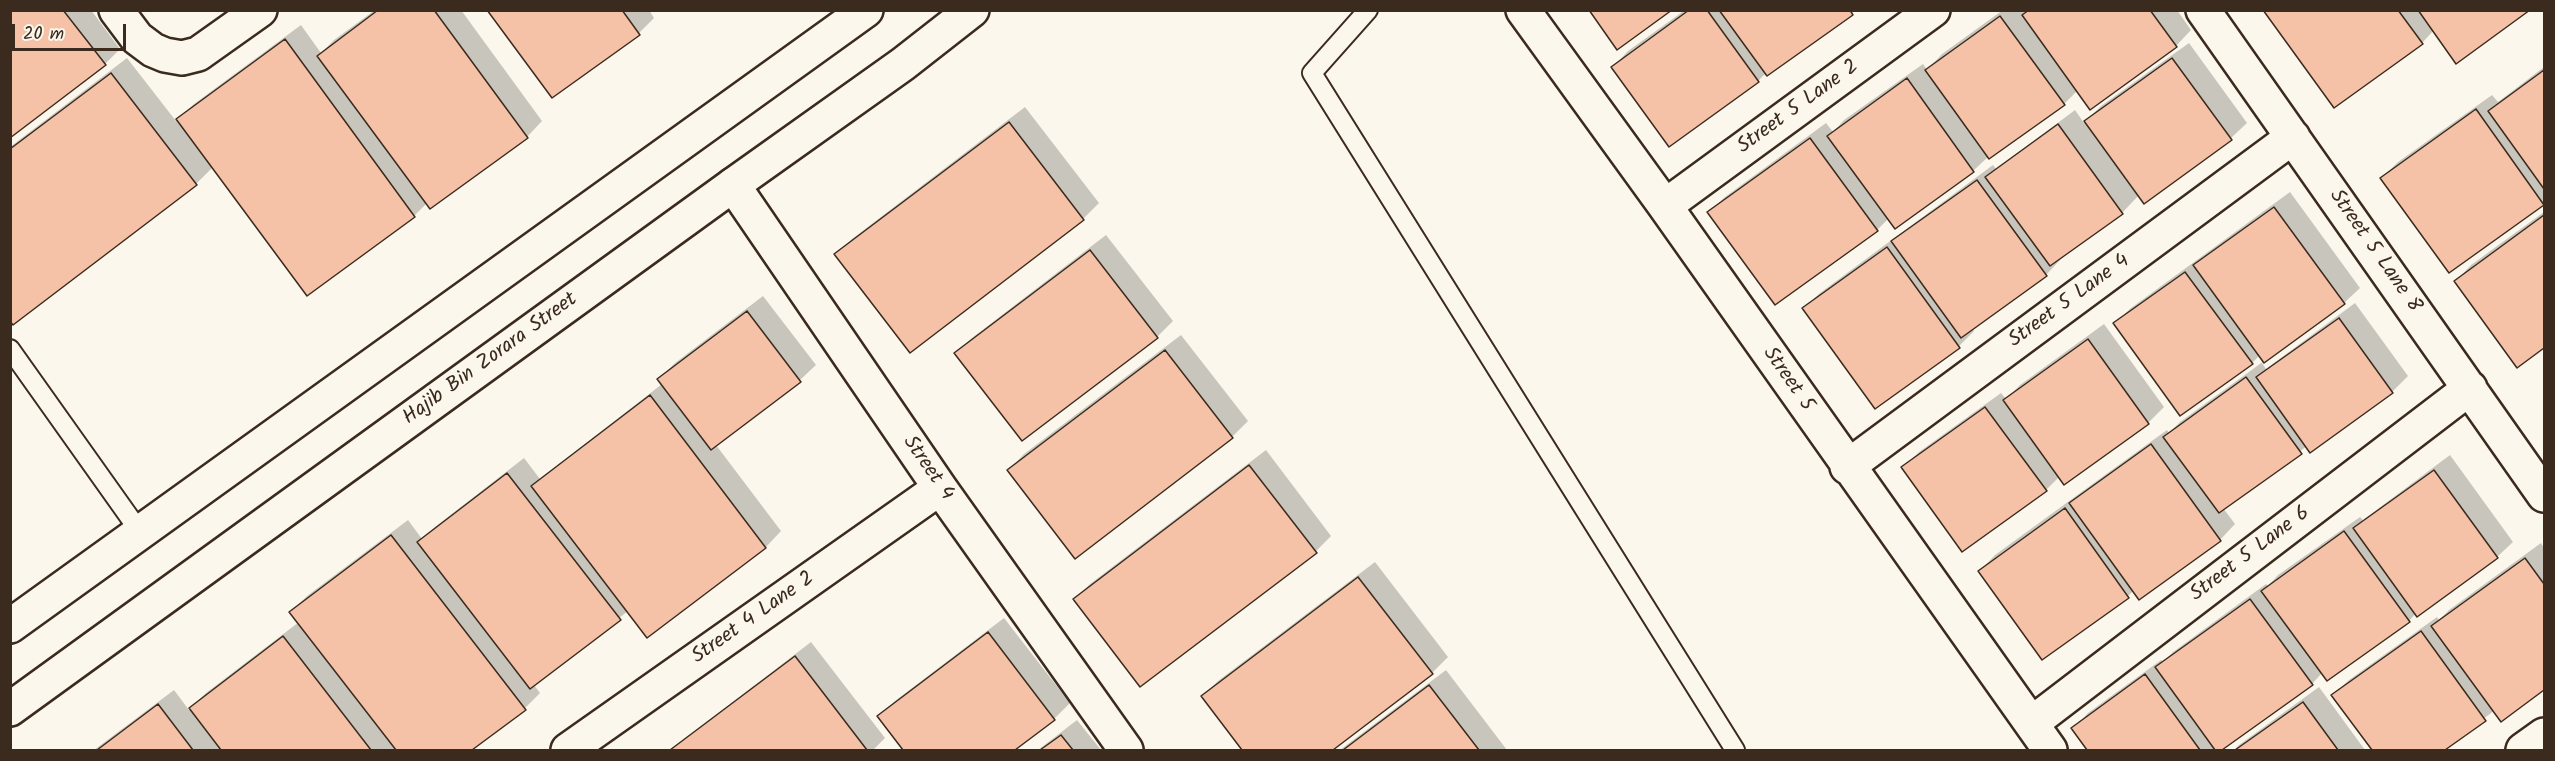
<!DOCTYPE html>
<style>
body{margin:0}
#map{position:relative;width:2555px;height:761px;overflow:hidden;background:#fbf7ec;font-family:Kalam,sans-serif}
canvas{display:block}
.frame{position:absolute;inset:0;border:12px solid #3b2a1e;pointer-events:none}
.scale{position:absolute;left:12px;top:24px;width:114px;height:27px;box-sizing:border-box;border:3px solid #3b2a1e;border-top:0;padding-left:8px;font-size:18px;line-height:21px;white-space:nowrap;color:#3b2a1e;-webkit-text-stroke:4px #fbf7ec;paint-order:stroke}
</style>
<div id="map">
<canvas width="2555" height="761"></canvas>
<div class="frame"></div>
<div class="scale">20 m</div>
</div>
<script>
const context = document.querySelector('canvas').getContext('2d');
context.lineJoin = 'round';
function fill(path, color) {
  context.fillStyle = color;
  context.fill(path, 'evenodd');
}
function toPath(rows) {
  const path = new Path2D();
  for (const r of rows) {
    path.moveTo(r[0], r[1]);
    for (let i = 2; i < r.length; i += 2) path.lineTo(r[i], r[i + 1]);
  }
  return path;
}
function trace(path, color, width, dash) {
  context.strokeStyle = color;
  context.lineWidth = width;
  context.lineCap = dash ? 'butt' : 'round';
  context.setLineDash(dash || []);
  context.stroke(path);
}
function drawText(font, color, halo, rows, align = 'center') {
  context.font = font + ' Kalam,sans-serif';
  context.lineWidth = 6;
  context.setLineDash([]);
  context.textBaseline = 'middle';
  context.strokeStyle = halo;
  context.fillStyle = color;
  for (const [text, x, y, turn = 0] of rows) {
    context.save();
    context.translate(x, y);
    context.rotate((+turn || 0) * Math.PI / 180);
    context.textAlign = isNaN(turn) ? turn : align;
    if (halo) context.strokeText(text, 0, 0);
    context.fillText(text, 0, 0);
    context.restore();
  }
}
const shadow = toPath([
 [10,10,91,10,120,49,105,64],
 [375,10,461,10,542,121,527,137,427,203,414,216,307,294,213,167,196,184,14,323,10,319,10,147,127,58,176,121,194,104,301,25,321,53,334,40],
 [489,10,649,10,654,18,639,33],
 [1685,10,1855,10,1766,73,1758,81,1613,67,1628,51],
 [2003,10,2023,10,2025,14,2029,10,2177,10,2191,30,2176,46,2078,90,2064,104,1989,156,1973,171,1895,227,1889,218,1877,230,1709,212,1725,197,1826,123,1833,132,1844,120,1923,64,1927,70,1942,54],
 [2265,10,2527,10,2434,30,2422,43],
 [2189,43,2247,123,2231,138,2144,202,2139,195,2122,213,2060,257,2061,259,2046,275,1972,328,1974,331,1959,346,1804,308,1820,293,1993,165,1996,169,2075,110,2084,123,2101,106],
 [2544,67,2544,203,2450,271,2382,178,2398,162,2492,95,2498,102],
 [1025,107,1099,203,1083,219,910,351,836,255,852,239],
 [2290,192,2360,288,2344,303,2262,363,2266,369,2355,303,2408,376,2392,392,2311,451,2307,446,2223,508,2235,524,2220,540,2134,590,2128,596,1980,571,1995,555,2087,488,2167,430,2169,433,2180,422,2264,361,2260,355,2252,363,2115,323,2131,308],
 [2544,212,2544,346,2517,366,2456,281,2471,265],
 [1106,235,1173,321,1157,337,956,353,972,338],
 [763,296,816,365,800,380,716,445,781,531,766,547,648,636,628,611,534,685,540,693,525,708,470,750,94,750,174,690,189,710,206,693,299,622,291,612,307,596,408,520,422,539,435,527,524,458,540,479,662,384,659,379,675,363],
 [2104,324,2164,407,2148,423,2064,483,2059,477,2046,490,1903,468,1919,452,2001,393,2006,399,2020,385],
 [1181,335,1248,421,1232,437,1076,557,1009,470,1024,454],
 [1266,450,1331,536,1316,551,1075,599,1090,584],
 [2450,455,2513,542,2497,557,2416,613,2409,621,2322,673,2312,684,2219,750,2215,748,2212,750,2089,750,2073,729,2088,713,2161,660,2163,662,2173,652,2266,584,2268,586,2278,575,2360,517,2363,520],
 [2541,543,2544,548,2544,689,2502,720,2495,710,2443,750,2374,750,2333,695,2349,680,2437,617,2439,620,2449,610],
 [1375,562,1448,657,1432,673,1330,750,1244,750,1203,696,1218,681],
 [1004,618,1070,703,1054,719,1012,750,905,750,879,717,895,701],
 [811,642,885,738,873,750,670,750],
 [1446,670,1507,750,1340,750],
 [2319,687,2365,750,2234,750,2239,745],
 [1077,720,1101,750,1038,750]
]);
const building = toPath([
 [10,10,63,10,106,65,10,138,10,10],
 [378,10,434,10,528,138,430,209,317,56,378,10],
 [487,10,622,10,640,35,552,98,487,10],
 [1589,10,1672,10,1617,50,1589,10],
 [1689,10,1707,10,1759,82,1669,147,1611,67,1689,10],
 [1719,10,1850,10,1853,15,1767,76,1719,10],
 [2029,10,2150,10,2177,47,2090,110,2022,15,2029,10],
 [2263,10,2398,10,2423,44,2334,108,2263,10],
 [2418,10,2530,10,2456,64,2418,10],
 [2000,16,2065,105,1989,159,1925,70,2000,16],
 [285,39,415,217,307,296,176,119,285,39],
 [2172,58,2232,140,2144,204,2084,121,2172,58],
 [2544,70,2544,189,2488,111,2544,70],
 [111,73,197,185,13,325,10,321,10,149,111,73],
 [1907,78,1974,172,1895,229,1827,136,1907,78],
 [2476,109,2544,205,2449,273,2380,178,2476,109],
 [1009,122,1084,220,910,353,834,254,1009,122],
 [2058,124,2123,214,2050,266,1985,177,2058,124],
 [1810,138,1878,231,1775,305,1707,212,1810,138],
 [1977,180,2047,276,1961,338,1891,241,1977,180],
 [2274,207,2345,304,2264,363,2193,265,2274,207],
 [2544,215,2544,348,2517,368,2454,281,2544,215],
 [1887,247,1960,348,1875,409,1802,308,1887,247],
 [1090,250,1158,338,1022,441,954,353,1090,250],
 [2185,272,2253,364,2180,416,2113,323,2185,272],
 [747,311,801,382,711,450,657,379,747,311],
 [2339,318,2393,393,2310,453,2256,377,2339,318],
 [2088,339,2149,424,2064,485,2003,400,2088,339],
 [1165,350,1233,438,1075,559,1007,470,1165,350],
 [2246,377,2302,454,2219,513,2163,437,2246,377],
 [650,395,766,548,647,638,531,486,650,395],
 [1985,407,2047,491,1962,552,1901,467,1985,407],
 [2151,444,2221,541,2139,600,2069,503,2151,444],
 [1249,465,1317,553,1140,687,1073,599,1249,465],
 [2434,470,2498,558,2417,617,2353,528,2434,470],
 [507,473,621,620,530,689,417,542,507,473],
 [2065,508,2129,598,2042,660,1978,571,2065,508],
 [2344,531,2410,622,2327,681,2261,591,2344,531],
 [391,535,526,710,472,750,396,750,289,612,391,535],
 [2525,558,2544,584,2544,690,2501,722,2431,626,2525,558],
 [1358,577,1433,674,1333,750,1242,750,1201,696,1358,577],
 [2250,599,2313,685,2222,750,2215,750,2155,667,2250,599],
 [2421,631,2486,721,2445,750,2372,750,2331,695,2421,631],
 [988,632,1055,720,1015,750,903,750,877,716,988,632],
 [283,636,371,750,221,750,189,708,283,636],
 [795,656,867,750,670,750,795,656],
 [2145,674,2200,750,2087,750,2071,728,2145,674],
 [1429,685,1479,750,1343,750,1429,685],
 [2303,702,2338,750,2235,750,2303,702],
 [158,704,193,750,97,750,158,704],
 [1061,735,1073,750,1040,750,1061,735]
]);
const service = toPath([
 [1368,10,1312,73,1735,750],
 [10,349,140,532]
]);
const minor = toPath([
 [116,10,137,38,153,50,165,55,182,58,198,54,260,10],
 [1523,10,1665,206,2050,750],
 [2203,10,2544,495],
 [733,185,940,488,1126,750],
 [1665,206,1933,10],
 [1847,467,2293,137],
 [2032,723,2470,388],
 [568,750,940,488],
 [2523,750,2544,735]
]);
const tertiary = toPath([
 [10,626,866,10],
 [10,709,733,185,903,64,972,10]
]);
const streetNames = [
 ["Street 5 Lane 2",1799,108,-36],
 ["Street 5 Lane 8",2374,252,55],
 ["Street 5 Lane 4",2070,302,-36],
 ["Hajib Bin Zorara Street",491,360,-36],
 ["Street 5",1787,380,55],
 ["Street 4",927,469,55],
 ["Street 5 Lane 6",2251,555,-37],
 ["Street 4 Lane 2",754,619,-35]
];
fill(shadow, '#0003');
fill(building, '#f5c1a7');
trace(building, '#3b2a1e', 1.5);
trace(service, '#3b2a1e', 22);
trace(minor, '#3b2a1e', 38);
trace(tertiary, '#3b2a1e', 38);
trace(service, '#fbf7ec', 18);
trace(minor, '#fbf7ec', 33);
trace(tertiary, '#fbf7ec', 33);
drawText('21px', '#3b2a1e', '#fbf7ec', streetNames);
</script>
